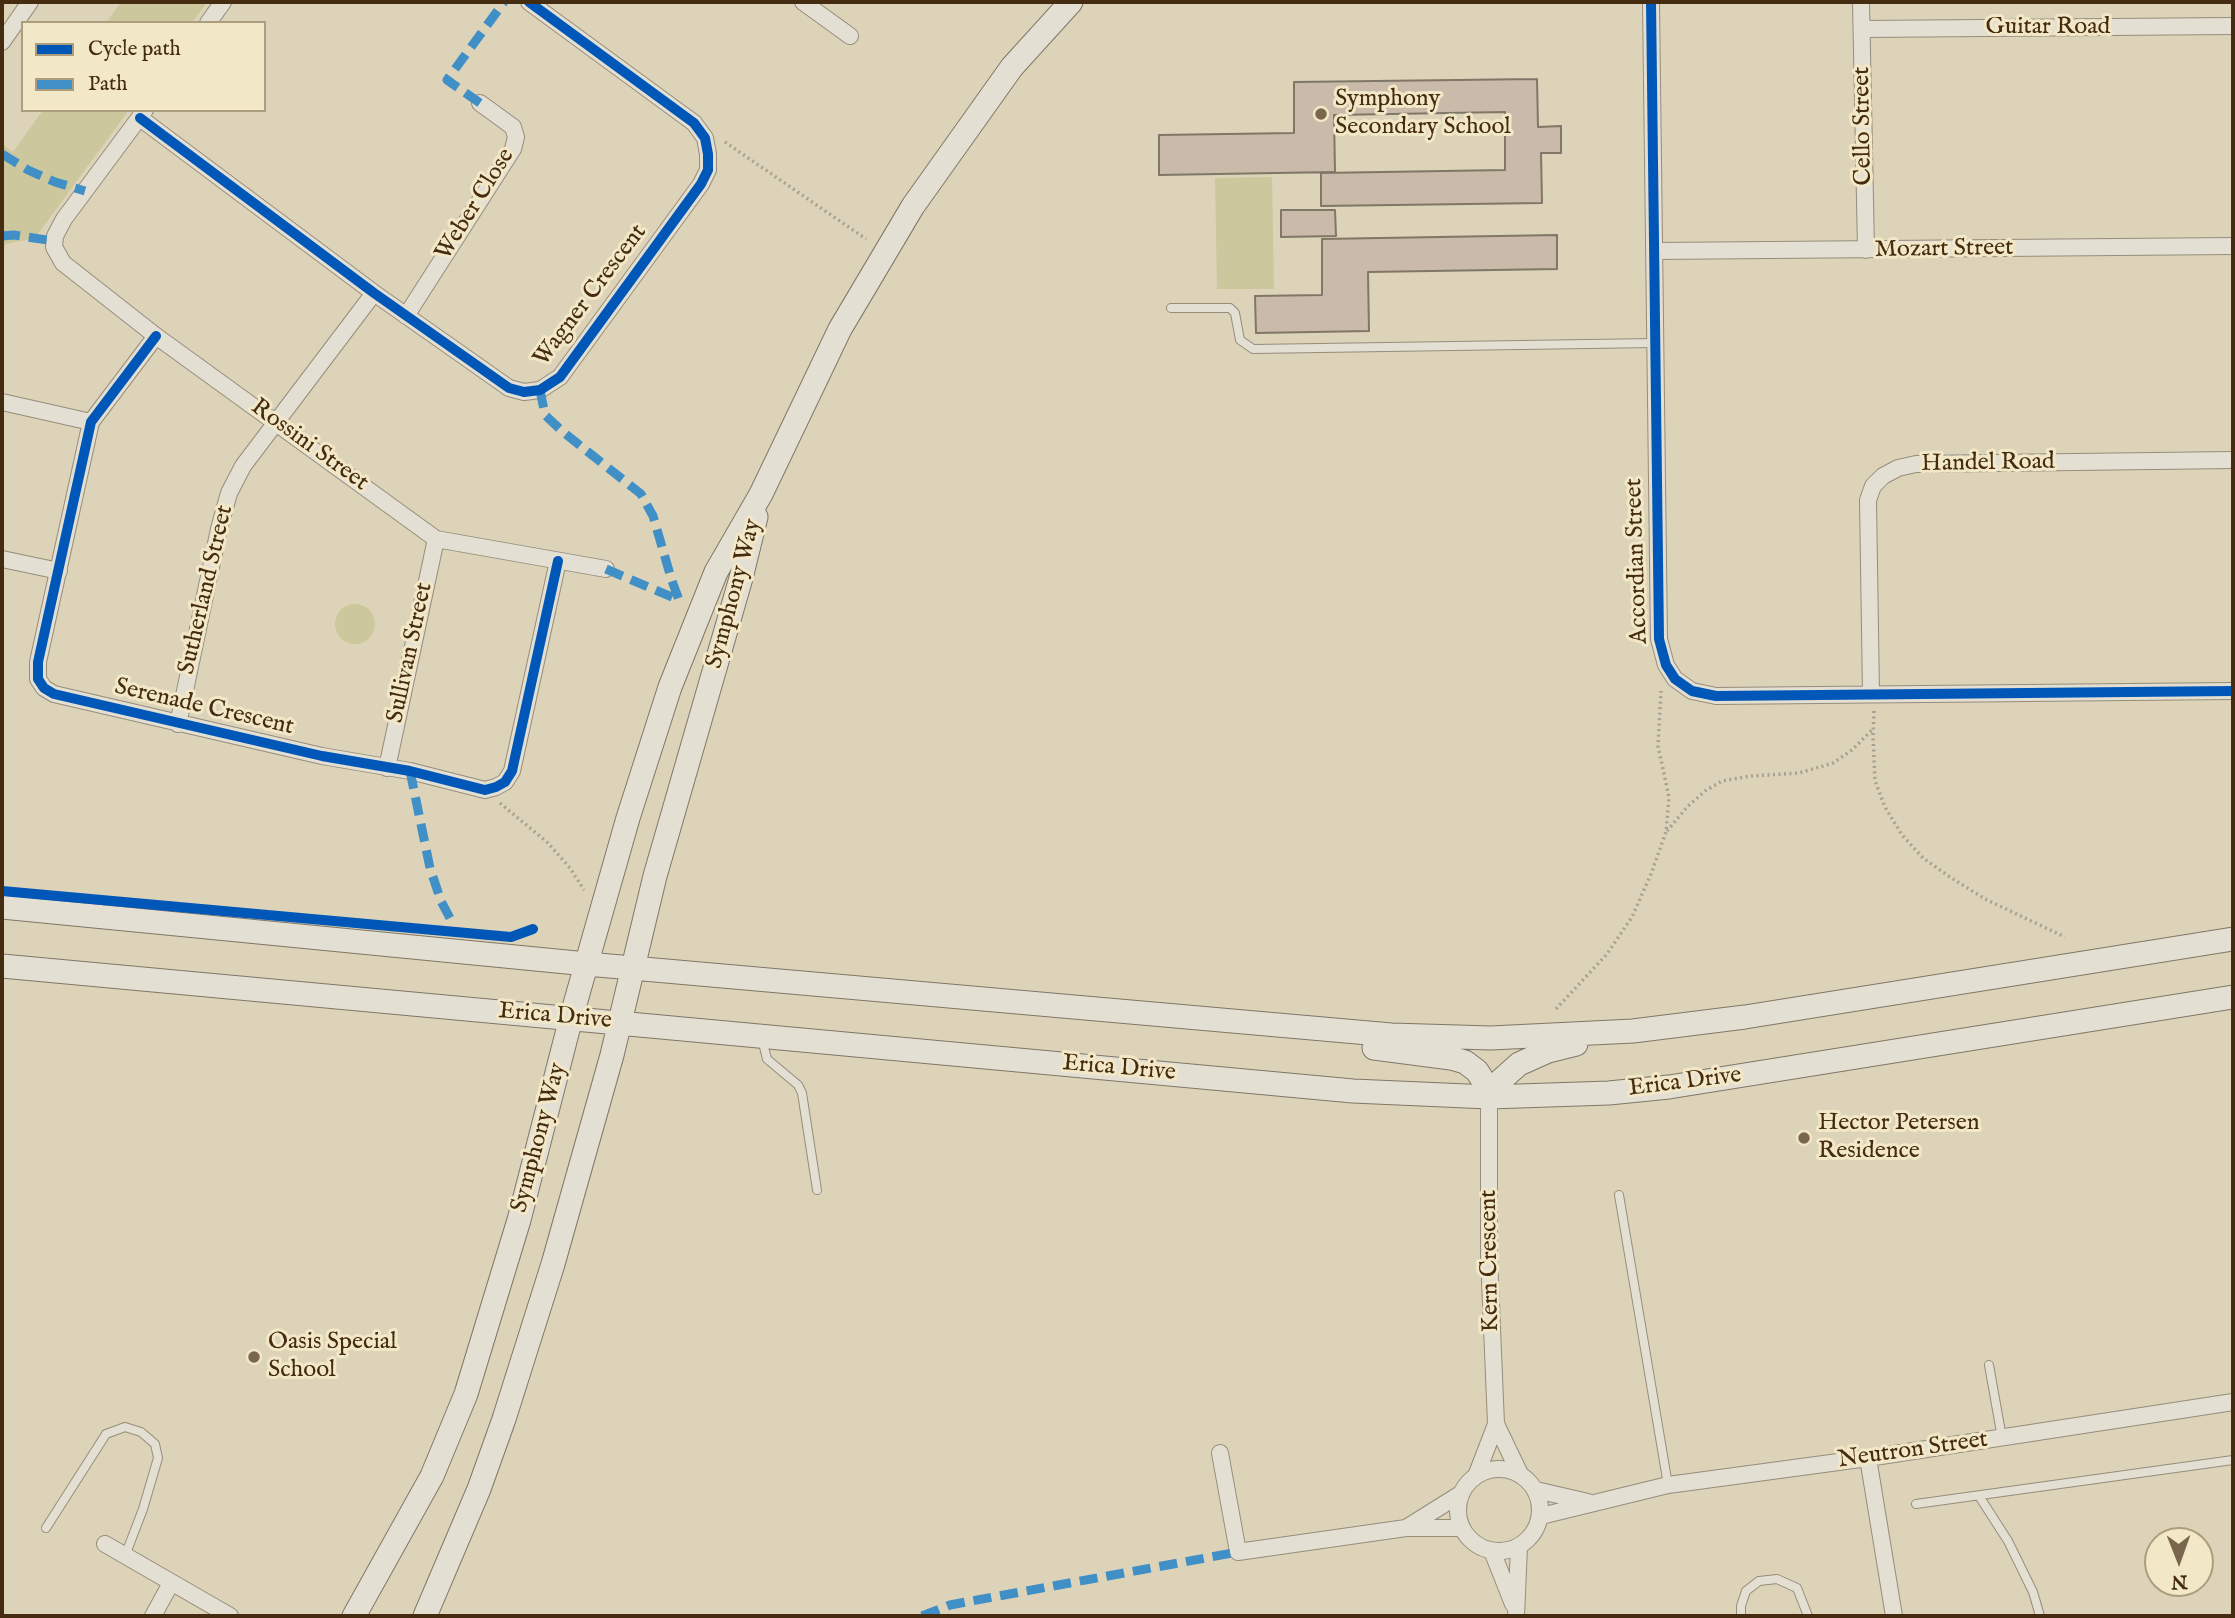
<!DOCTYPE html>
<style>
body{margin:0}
#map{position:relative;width:2235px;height:1618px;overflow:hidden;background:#dcd3b9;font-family:"IM FELL English",serif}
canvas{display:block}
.frame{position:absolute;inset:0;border:4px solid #452c11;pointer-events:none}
.legend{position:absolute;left:21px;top:21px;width:245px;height:91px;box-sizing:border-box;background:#f2e8c8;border:2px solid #ad9d7f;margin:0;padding:9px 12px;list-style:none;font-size:21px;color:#452c11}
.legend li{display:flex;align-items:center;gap:14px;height:35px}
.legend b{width:35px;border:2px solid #ad9d7f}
.north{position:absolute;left:2144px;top:1527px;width:70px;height:70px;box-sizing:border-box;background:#f2e8c8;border:2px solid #ad9d7f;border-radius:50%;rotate:179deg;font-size:19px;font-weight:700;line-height:28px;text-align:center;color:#452c11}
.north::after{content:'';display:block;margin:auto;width:24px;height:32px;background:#7a664c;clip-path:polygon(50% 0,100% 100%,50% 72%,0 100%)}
</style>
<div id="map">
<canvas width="2235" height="1618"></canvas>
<div class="frame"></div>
<ul class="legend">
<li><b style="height:9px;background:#0057b8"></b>Cycle path</li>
<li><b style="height:9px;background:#4090c7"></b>Path</li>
</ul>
<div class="north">N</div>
</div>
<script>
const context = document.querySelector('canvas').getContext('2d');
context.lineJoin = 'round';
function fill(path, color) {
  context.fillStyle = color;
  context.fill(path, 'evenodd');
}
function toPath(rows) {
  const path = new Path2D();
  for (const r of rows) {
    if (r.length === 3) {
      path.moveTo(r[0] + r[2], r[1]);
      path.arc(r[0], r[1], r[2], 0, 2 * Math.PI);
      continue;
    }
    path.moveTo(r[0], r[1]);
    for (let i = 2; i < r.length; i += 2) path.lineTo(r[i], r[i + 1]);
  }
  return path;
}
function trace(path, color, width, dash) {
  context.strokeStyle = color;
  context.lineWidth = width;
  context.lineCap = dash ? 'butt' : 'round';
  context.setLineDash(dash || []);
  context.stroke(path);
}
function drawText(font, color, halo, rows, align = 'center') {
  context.font = font + ' "IM FELL English",serif';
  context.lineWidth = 6;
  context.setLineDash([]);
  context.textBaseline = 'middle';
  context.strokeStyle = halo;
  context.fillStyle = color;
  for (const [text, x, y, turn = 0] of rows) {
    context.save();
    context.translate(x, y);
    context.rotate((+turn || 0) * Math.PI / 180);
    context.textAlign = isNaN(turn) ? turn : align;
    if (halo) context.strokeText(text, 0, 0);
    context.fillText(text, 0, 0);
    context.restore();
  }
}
const green = toPath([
 [121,2,207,2,192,23,106,23],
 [43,110,129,110,35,238,6,244,2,249,2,144,13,152],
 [1272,177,1274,289,1217,289,1215,178],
 [355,624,20]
]);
const building = toPath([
 [1537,79,1538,127,1561,126,1561,153,1541,153,1542,203,1321,206,1321,173,1505,170,1505,112,1334,115,1335,172,1159,175,1159,135,1294,133,1294,82,1537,79],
 [1281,210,1335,210,1336,236,1281,237,1281,210],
 [1557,235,1557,269,1368,272,1369,331,1256,333,1255,296,1322,295,1322,239,1557,235]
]);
const path = toPath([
 [725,142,866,239],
 [1874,711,1873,736,1875,781,1885,807,1902,835,1923,858,1950,877,1985,899,2065,937],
 [500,803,548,843,570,868,584,890],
 [1667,831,1687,807,1705,791,1722,781,1751,776,1799,773,1833,763,1852,750,1873,729],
 [1556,1009,1607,954,1632,917,1651,874,1666,832,1669,797,1658,746,1661,691]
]);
const lane = toPath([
 [1171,308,1230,308,1235,313,1240,340,1253,349,1655,343],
 [762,1039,767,1059,798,1085,802,1093,817,1190],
 [1619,1195,1668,1485],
 [1989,1365,2002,1438],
 [1979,1496,2008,1541,2033,1592,2040,1616],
 [1916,1504,2233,1460],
 [46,1528,106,1434,125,1427,141,1432,155,1444,158,1458,143,1509,125,1556],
 [1741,1616,1741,1606,1746,1591,1759,1581,1777,1579,1797,1588,1808,1616]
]);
const street = toPath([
 [803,2,850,36],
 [1651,2,1659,639,1666,665,1675,679,1692,691,1716,696,2233,691],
 [1861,2,1866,250],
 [208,23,223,2],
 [1862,29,2233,26],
 [2,42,30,2],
 [145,110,64,219,55,236,54,247,63,263,156,336,436,539,606,569],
 [140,118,374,293,509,388,524,392,540,390,560,377,701,184,708,170,708,154,705,138,694,123,529,2],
 [1654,251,2233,246],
 [406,316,513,149,516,137,513,127,480,103],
 [156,336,91,422,38,662,38,679,44,688,54,694,322,756,410,771,485,790,496,787,505,782,512,771,558,561],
 [2,402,91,422],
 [2,559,59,571],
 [1871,694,1868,500,1873,486,1883,476,1898,468,1916,464,2233,460],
 [178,724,219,529,229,493,243,466,374,293],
 [387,768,436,539],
 [1496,1424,1520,1474],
 [1220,1453,1238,1552,1406,1528,1462,1528],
 [1868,1458,1894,1616],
 [1499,1510,41],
 [1476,1476,1496,1424,1489,1256,1489,1097],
 [1536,1490,1588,1502],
 [1541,1516,1668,1485,1868,1458,2233,1402],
 [1406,1528,1462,1493],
 [105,1544,230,1616],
 [1492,1551,1513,1604],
 [153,1616,171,1583],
 [1516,1616,1519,1547]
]);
const secondary = toPath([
 [2,907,587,964,1391,1035,1491,1038,1633,1031,1745,1017,2233,939],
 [2,966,1353,1091,1489,1097,1609,1093,1669,1087,2233,997],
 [1374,1048,1451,1058,1465,1062,1477,1071,1484,1082,1489,1097],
 [1489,1097,1501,1080,1519,1064,1548,1051,1576,1044],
 [354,1616,432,1476,466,1394,519,1220,571,1018,628,818,670,687,716,572,761,494,840,329,913,206,1012,67,1071,2],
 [425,1616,479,1489,504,1419,553,1264,612,1055,655,876,741,578,756,517]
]);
const quiet = toPath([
 [480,103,447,80,504,2],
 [2,154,28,170,55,182,85,191],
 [2,236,14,235,54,241],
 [540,390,545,415,563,432,641,494,653,516,672,581,679,600,684,602],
 [606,569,679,600],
 [410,771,430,868,441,901,452,922],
 [922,1616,950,1605,1238,1552]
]);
const cycleway = toPath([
 [1651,2,1659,639,1666,665,1675,679,1692,691,1716,696,2233,691],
 [140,118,374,293,509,388,524,392,540,390,560,377,701,184,708,170,708,154,705,138,694,123,529,2],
 [156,336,91,422,38,662,38,679,44,688,54,694,322,756,410,771,485,790,496,787,505,782,512,771,558,561],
 [2,891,511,937,533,929]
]);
const markers = [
 [1321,114,7,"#7a664c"],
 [1804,1138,7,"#7a664c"],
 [254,1357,7,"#7a664c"]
];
const streetNames = [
 ["Guitar Road",2048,28],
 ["Cello Street",1864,126,-91],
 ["Weber Close",476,205,-58],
 ["Mozart Street",1944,250,-1],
 ["Wagner Crescent",591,296,-53],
 ["Rossini Street",309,446,36],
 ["Handel Road",1988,464,-1],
 ["Accordian Street",1638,561,-92],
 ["Sutherland Street",207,590,-77],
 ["Symphony Way",735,594,-75],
 ["Sullivan Street",411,653,-78],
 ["Serenade Crescent",204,708,13],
 ["Erica Drive",555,1017,5],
 ["Erica Drive",1119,1069,5],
 ["Erica Drive",1685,1083,-7],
 ["Symphony Way",540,1138,-75],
 ["Kern Crescent",1491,1261,-91],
 ["Neutron Street",1913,1451,-8]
];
const poiNames = [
 ["Symphony",1335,100],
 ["Secondary School",1335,128],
 ["Hector Petersen",1818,1124],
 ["Residence",1818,1152],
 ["Oasis Special",268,1343],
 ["School",268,1371]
];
fill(green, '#ccc79c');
fill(building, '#cabaaa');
trace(building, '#807766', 2);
trace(lane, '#968d7b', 10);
trace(street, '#968d7b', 18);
trace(secondary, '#807766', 25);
trace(path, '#a7a194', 3.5, [2, 3.5]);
trace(lane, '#e3dfd2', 8);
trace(street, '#e3dfd2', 16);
trace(secondary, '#e3dfd2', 23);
trace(quiet, '#4090c7', 9, [18, 9]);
trace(cycleway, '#0057b8', 10);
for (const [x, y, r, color] of markers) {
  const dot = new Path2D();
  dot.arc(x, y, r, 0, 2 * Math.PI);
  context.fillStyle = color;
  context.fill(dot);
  trace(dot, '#f2e8c8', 2.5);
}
drawText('24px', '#452c11', '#f2e8c8', streetNames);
drawText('24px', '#452c11', '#f2e8c8', poiNames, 'left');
</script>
